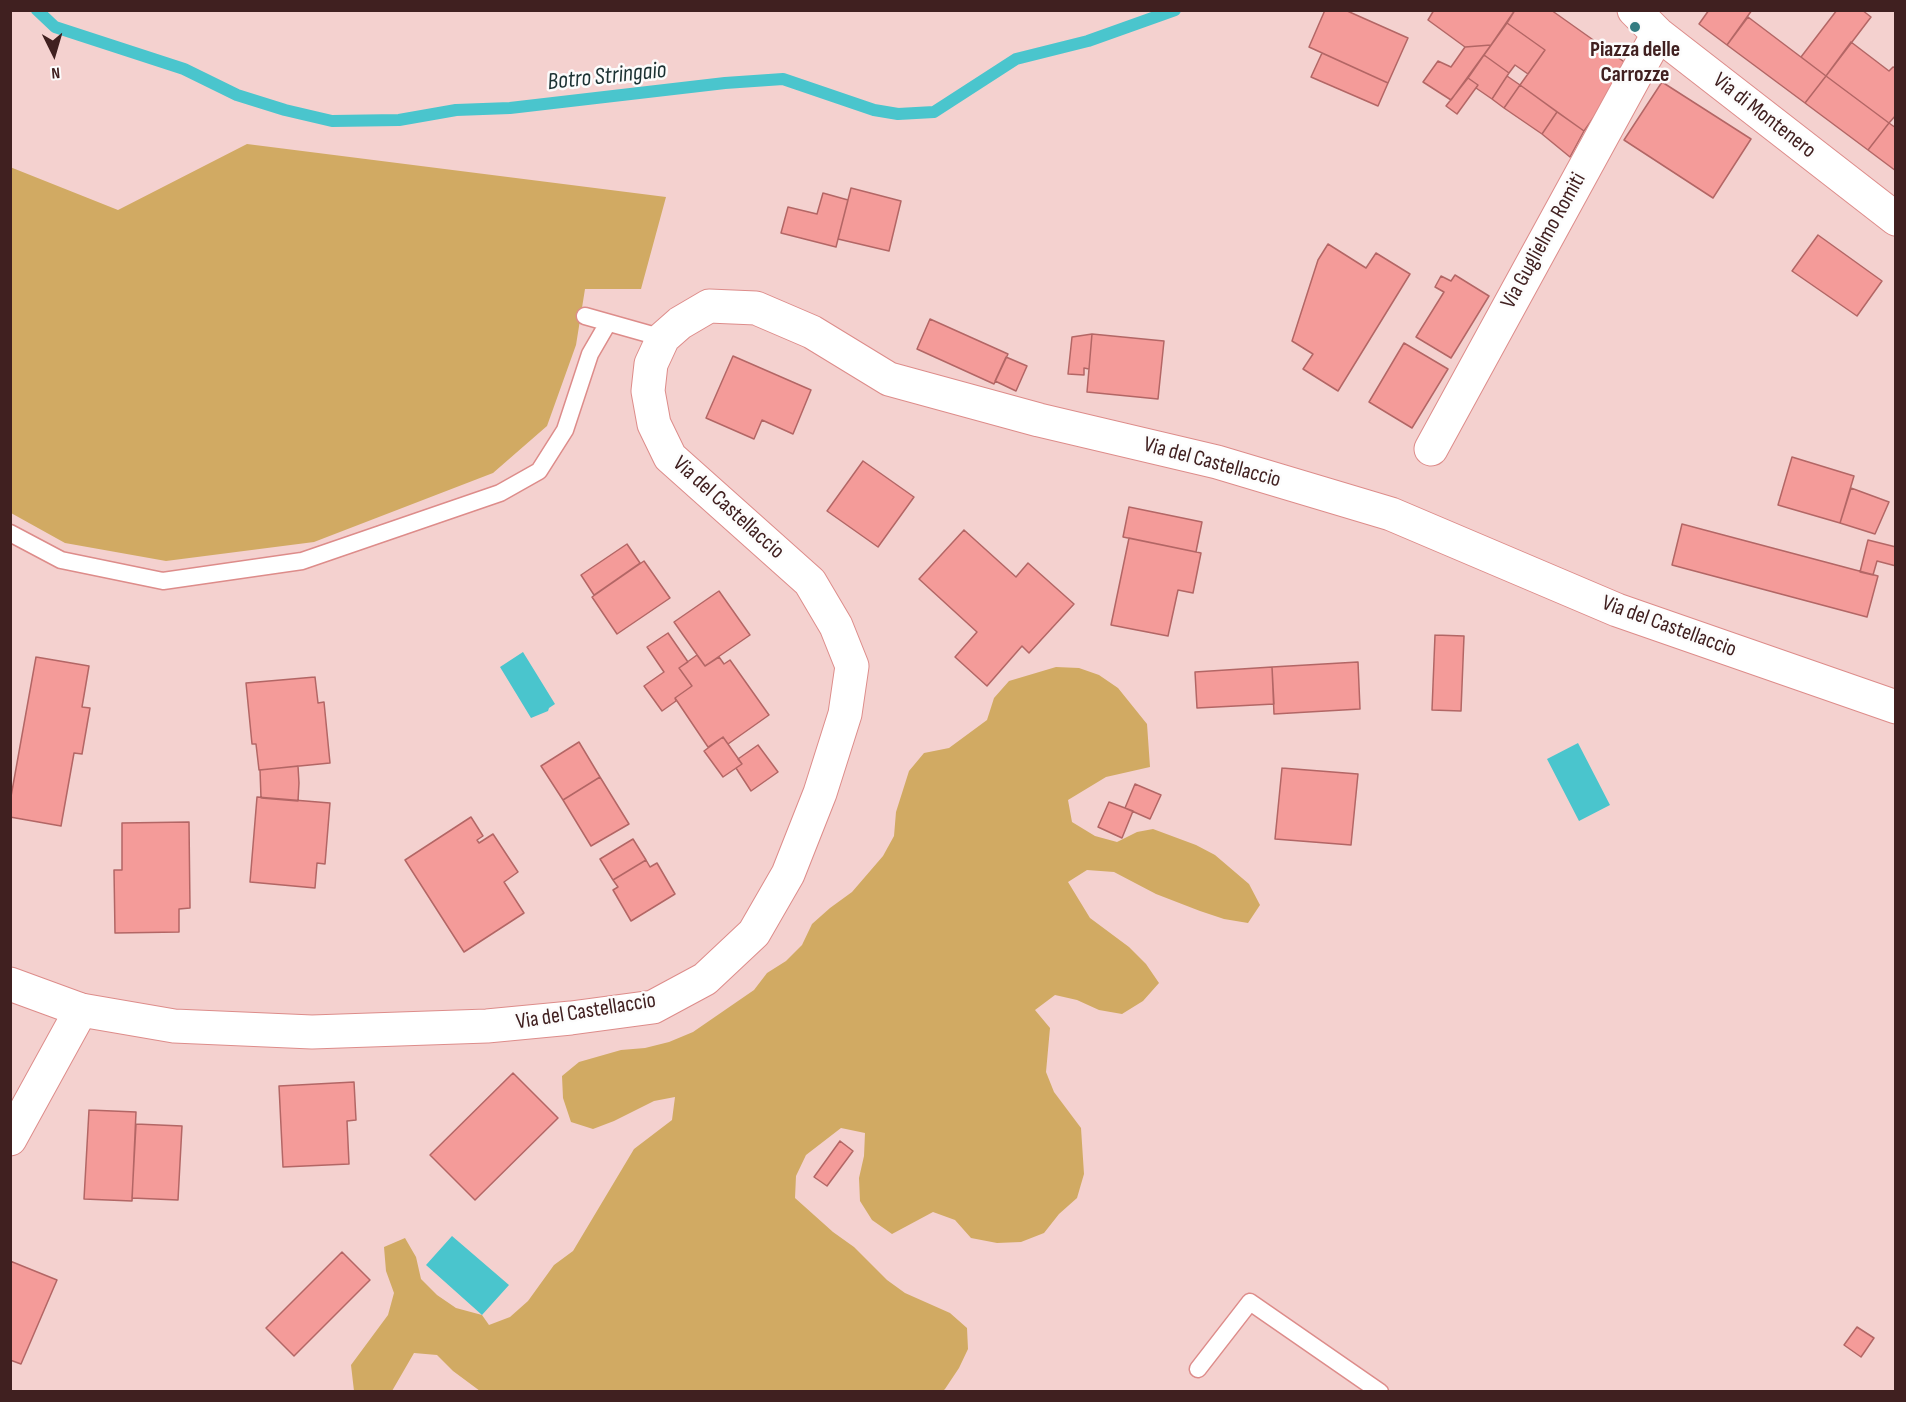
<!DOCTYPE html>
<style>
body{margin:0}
#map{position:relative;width:1906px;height:1402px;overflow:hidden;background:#f4d1cf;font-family:"Sofia Sans Condensed",sans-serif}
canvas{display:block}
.frame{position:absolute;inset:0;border:12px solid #402020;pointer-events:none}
.north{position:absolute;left:24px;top:24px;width:60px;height:60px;-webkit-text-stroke:4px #fcfcfc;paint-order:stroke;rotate:175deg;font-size:16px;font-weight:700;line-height:24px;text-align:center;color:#402020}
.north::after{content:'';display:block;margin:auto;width:21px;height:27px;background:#402020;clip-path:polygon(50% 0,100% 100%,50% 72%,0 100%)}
</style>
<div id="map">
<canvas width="1906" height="1402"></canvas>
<div class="frame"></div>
<div class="north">N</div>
</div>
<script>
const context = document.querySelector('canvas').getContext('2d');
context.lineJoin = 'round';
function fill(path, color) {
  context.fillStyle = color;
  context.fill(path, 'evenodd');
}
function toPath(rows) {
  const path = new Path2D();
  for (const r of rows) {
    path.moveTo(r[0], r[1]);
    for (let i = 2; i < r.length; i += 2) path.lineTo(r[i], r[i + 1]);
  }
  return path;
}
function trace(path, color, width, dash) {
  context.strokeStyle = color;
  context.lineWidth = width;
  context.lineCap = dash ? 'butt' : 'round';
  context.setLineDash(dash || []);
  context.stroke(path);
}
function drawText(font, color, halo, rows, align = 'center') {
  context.font = font + ' "Sofia Sans Condensed",sans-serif';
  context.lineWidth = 5;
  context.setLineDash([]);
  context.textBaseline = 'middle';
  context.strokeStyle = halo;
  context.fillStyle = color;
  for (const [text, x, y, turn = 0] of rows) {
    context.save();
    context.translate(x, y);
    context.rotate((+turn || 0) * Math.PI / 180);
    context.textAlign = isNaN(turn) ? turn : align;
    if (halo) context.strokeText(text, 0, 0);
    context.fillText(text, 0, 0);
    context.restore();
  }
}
const green = toPath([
 [247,144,666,197,641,289,585,289,576,345,547,426,493,473,314,542,166,561,65,543,11,513,10,167,118,210],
 [1056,667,1079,668,1099,675,1118,688,1147,724,1150,767,1106,777,1068,800,1072,822,1095,836,1117,842,1137,832,1153,829,1196,845,1215,855,1249,884,1260,905,1248,923,1224,919,1200,911,1156,894,1114,872,1087,870,1068,882,1090,918,1129,947,1146,964,1159,983,1143,1001,1122,1014,1099,1010,1077,1000,1055,995,1035,1010,1050,1028,1046,1072,1054,1092,1081,1128,1084,1174,1077,1198,1059,1214,1044,1233,1021,1242,997,1243,971,1238,955,1220,933,1212,892,1234,872,1220,860,1201,859,1178,864,1156,865,1133,841,1128,806,1155,796,1176,795,1198,833,1232,854,1247,887,1280,905,1293,950,1313,967,1328,968,1349,959,1368,945,1389,942,1392,480,1391,453,1371,437,1355,414,1353,392,1391,354,1391,351,1365,388,1315,394,1293,386,1271,384,1247,405,1238,416,1257,421,1279,437,1295,456,1308,482,1315,489,1325,510,1317,528,1301,554,1265,573,1251,634,1149,672,1120,675,1097,654,1101,614,1121,593,1129,571,1122,563,1098,562,1076,579,1062,621,1050,645,1048,669,1042,693,1032,754,990,767,973,786,961,802,945,812,924,830,908,852,892,883,856,894,836,896,812,909,771,924,753,949,748,987,720,994,698,1009,681]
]);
const water = toPath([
 [523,652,555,704,549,708,548,711,531,718,500,667],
 [1578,743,1610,805,1579,821,1547,759],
 [452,1236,509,1285,482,1315,426,1265]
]);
const stream = toPath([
 [37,10,55,27,184,69,237,95,285,110,332,121,399,120,456,110,510,108,725,83,783,79,874,110,898,114,934,112,1016,59,1088,41,1175,10]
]);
const building = toPath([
 [1325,10,1345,10,1408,38,1388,83,1309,47,1325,10],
 [1434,10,1515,10,1491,45,1465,47,1428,20,1434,10],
 [1515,10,1551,10,1630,66,1584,131,1520,85,1545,50,1507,23,1515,10],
 [1709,10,1752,10,1727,45,1699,24,1709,10],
 [1837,10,1862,10,1871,17,1826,76,1801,57,1837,10],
 [1748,17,1826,76,1805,103,1727,45,1748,17],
 [1507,23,1545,50,1528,74,1515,65,1509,73,1484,55,1507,23],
 [1851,42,1889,71,1893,67,1896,68,1896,115,1889,123,1826,76,1851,42],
 [1491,45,1451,100,1423,82,1438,61,1451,67,1465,47,1491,45],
 [1322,53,1388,83,1378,106,1311,77,1322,53],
 [1484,55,1509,73,1492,99,1476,88,1478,85,1468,78,1484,55],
 [1507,76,1520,85,1504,108,1492,99,1507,76],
 [1826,76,1889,123,1868,150,1805,103,1826,76],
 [1468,78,1478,85,1457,114,1446,106,1468,78],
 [1662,82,1751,139,1713,198,1624,140,1662,82],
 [1520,85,1557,112,1542,134,1504,108,1520,85],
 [1557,112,1584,131,1570,157,1542,134,1557,112],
 [1889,123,1896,128,1896,171,1868,150,1889,123],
 [851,188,901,201,889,251,838,239,851,188],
 [823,193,848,200,836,247,781,233,788,207,817,214,823,193],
 [1818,235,1882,281,1857,316,1792,271,1818,235],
 [1328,244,1366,268,1376,253,1410,274,1338,391,1303,369,1313,354,1292,341,1318,260,1328,244],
 [1455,275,1489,296,1451,358,1416,337,1444,292,1435,287,1441,276,1451,281,1455,275],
 [930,319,1008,354,994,384,917,349,930,319],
 [1092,334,1089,369,1084,368,1084,375,1068,374,1072,337,1092,334],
 [1092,334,1164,341,1158,399,1087,392,1092,334],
 [1404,343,1448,369,1412,428,1369,402,1404,343],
 [733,356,811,390,793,434,762,420,754,439,706,418,733,356],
 [1006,357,1027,366,1016,391,995,381,1006,357],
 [1792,457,1854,476,1840,523,1778,505,1792,457],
 [863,461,914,497,878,547,827,511,863,461],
 [1851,488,1889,502,1875,534,1840,523,1851,488],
 [1129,507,1202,522,1196,552,1123,537,1129,507],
 [1682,524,1878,576,1867,617,1672,565,1682,524],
 [964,530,1016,577,1028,563,1074,604,1029,653,1022,646,987,686,955,657,977,632,919,579,964,530],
 [1129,538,1201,553,1193,593,1178,590,1168,636,1111,625,1129,538],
 [1868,540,1896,547,1896,566,1877,561,1873,575,1860,572,1868,540],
 [627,544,640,563,594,595,581,575,627,544],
 [644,561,670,598,617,634,592,597,644,561],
 [719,591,750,635,705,666,674,622,719,591],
 [668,633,688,662,679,668,692,686,675,698,676,701,662,711,644,686,664,672,647,647,668,633],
 [1435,635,1464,636,1461,711,1432,710,1435,635],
 [697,655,705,666,719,657,724,664,730,660,769,715,728,744,723,737,708,747,675,698,692,686,679,668,697,655],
 [36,657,89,666,82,707,90,708,82,754,74,753,61,826,10,817,10,802,36,657],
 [1358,662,1360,709,1274,714,1272,667,1358,662],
 [1272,667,1274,704,1197,708,1195,672,1272,667],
 [315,677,318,703,324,702,330,763,259,770,256,744,252,744,246,683,315,677],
 [723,737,742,764,723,777,704,751,723,737],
 [579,742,600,777,563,800,541,766,579,742],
 [758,745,778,772,751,791,736,768,742,764,738,759,758,745],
 [298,766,299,783,298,801,261,798,260,770,298,766],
 [1282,768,1358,774,1351,845,1275,839,1282,768],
 [600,777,629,824,591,846,563,800,600,777],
 [1135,784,1161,795,1150,819,1125,808,1135,784],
 [257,797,330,803,325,864,317,863,315,888,250,882,257,797],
 [1109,802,1133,811,1122,838,1098,827,1109,802],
 [471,817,483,836,477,840,479,843,493,834,518,872,504,882,524,913,464,952,405,860,471,817],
 [189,822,190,908,179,909,179,932,115,933,114,870,122,870,122,823,189,822],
 [633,839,646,860,613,880,600,859,633,839],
 [646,860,650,867,657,863,675,894,631,921,613,890,618,887,613,880,646,860],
 [513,1073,558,1118,475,1200,430,1155,513,1073],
 [354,1082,356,1120,347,1121,349,1164,283,1167,279,1086,354,1082],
 [89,1110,136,1112,132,1201,84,1199,89,1110],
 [136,1124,182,1126,178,1200,132,1198,136,1124],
 [840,1141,853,1151,827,1186,814,1177,840,1141],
 [342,1252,370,1280,294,1356,266,1328,342,1252],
 [10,1261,57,1280,21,1364,10,1360,10,1261],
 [1857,1327,1874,1338,1861,1357,1844,1345,1857,1327]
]);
const service = toPath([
 [585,316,663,338],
 [10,533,61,560,163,581,302,561,500,493,539,471,565,430,590,354,608,323],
 [1198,1369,1250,1302,1380,1392]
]);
const minor = toPath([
 [1634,10,1658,34,1896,219],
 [1431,449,1658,34],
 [10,1139,81,1010]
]);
const tertiary = toPath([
 [10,984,81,1010,174,1026,312,1032,487,1026,571,1018,653,1007,705,979,754,933,788,874,820,793,845,714,852,666,836,626,810,582,670,457,654,424,648,391,651,364,663,338,680,323,709,306,756,308,812,332,889,379,1039,420,1217,462,1391,514,1617,610,1896,707]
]);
const markers = [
 [1635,27,6,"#347c81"]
];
const poiNames = [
 ["Piazza delle",1635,50],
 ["Carrozze",1635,75]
];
const streetNames = [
 ["Via di Montenero",1764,116,38],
 ["Via Guglielmo Romiti",1544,241,-61],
 ["Via del Castellaccio",1212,463,15],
 ["Via del Castellaccio",728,508,42],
 ["Via del Castellaccio",1669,627,20],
 ["Via del Castellaccio",586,1012,-9]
];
const waterNames = [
 ["Botro Stringaio",607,77,-6]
];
fill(green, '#d1aa63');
fill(water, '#4ac5cd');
trace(stream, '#4ac5cd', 12);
fill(building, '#f49b99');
trace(building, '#b36665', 1.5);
trace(service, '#dd8c8a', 19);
trace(minor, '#dd8c8a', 35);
trace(tertiary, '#dd8c8a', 35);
trace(service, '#fff', 16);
trace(minor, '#fff', 33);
trace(tertiary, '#fff', 33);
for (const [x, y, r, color] of markers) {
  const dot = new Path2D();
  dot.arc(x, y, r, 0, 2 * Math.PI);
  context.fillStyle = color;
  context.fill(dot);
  trace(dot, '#fcfcfc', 2);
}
drawText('bold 22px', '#402020', '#fcfcfc', poiNames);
drawText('22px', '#402020', '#fcfcfc', streetNames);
drawText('italic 24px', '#1b3132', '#fcfcfc', waterNames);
</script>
